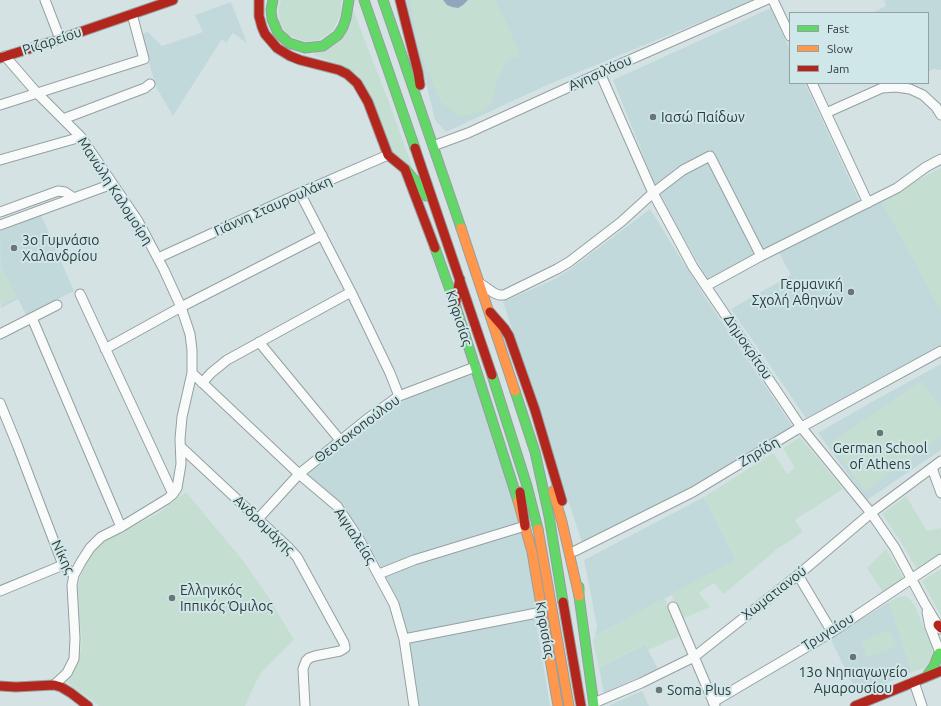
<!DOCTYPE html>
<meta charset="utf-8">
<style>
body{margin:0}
#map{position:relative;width:941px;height:706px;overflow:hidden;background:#d5e2e3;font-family:Ubuntu,sans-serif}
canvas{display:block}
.legend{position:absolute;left:789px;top:12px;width:140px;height:72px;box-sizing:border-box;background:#cfe7e9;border:1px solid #90a2a3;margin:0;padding:5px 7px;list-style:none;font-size:12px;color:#313a3b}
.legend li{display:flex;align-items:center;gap:8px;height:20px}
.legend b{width:20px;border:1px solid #90a2a3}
</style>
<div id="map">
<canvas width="941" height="706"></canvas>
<ul class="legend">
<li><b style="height:5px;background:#63d668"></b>Fast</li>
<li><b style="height:5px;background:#ff974d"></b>Slow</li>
<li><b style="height:5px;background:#b3261e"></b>Jam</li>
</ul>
</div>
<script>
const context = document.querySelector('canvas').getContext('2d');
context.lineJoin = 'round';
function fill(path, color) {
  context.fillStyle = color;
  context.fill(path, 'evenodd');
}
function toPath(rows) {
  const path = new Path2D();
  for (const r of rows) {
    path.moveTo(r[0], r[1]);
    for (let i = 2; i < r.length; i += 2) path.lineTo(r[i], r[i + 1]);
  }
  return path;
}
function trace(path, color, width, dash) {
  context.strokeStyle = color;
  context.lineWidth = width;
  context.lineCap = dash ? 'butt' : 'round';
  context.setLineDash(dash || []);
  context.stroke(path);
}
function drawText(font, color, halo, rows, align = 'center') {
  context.font = font + ' Ubuntu,sans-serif';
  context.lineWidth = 4;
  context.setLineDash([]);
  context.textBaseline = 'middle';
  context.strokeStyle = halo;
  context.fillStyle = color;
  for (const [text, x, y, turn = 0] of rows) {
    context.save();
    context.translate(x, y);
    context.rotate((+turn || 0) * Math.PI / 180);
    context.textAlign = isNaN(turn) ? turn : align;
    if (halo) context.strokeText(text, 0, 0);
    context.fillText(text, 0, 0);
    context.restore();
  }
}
const built = toPath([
 [406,0,754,0,547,85,446,132,435,120],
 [884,0,941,0,941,70,934,69,928,71,928,13,871,13,886,6],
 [231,2,247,43,233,33,226,43,222,39,173,116,156,87,141,34,148,32,162,46,203,32,195,15],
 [771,8,790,50,790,83,805,83,860,202,708,280,660,197,613,80],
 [941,168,941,346,806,418,731,309,791,275,779,253],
 [650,209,705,297,793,427,702,482,582,543,503,302,555,279,572,268],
 [41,215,74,291,26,315,18,299,1,308,0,231],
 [941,364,941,450,867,500,818,433,870,403],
 [474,370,522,532,534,587,536,620,550,706,416,706,396,603,381,567,355,525,339,506,302,474,368,423,413,395],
 [704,497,736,560,595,636,597,626,584,560],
 [889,602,912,672,858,695,830,638],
 [645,644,658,669,604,693,599,668],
 [642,691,649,706,608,706]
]);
const green = toPath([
 [281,0,342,0,340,16,333,30,321,39,307,42,288,35,280,23,278,10],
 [410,0,495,0,511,33,520,56,508,59,498,78,491,105,479,112,460,117,440,101,422,56,417,39],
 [353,10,389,102,416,177,389,150,370,96,358,75,338,64,314,55],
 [941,169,941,311,881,201],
 [3,268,17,297,1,305,0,302,0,270],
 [922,381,941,408,941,436,865,491,830,443],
 [800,437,843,489,795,520,803,532,776,550,724,594,714,583,699,593,710,607,682,619,671,594,736,560,704,497,773,453,787,474,795,468,783,448],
 [186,492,244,562,267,595,294,640,261,673,253,688,245,706,99,706,67,682,77,662,81,650,82,637,76,601,76,594,83,568,88,559,101,543,159,513],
 [906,496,927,531,941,528,941,558,918,571,901,542,882,514],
 [886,549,905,580,884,594,867,568],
 [941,569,941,616,922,581],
 [904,596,909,598,916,608,932,647,932,656,929,663,924,668,912,672,889,602,898,597],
 [665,598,680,636,648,650,644,644,599,668,593,642,595,636],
 [890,630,897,646,867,658,861,642]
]);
const water = toPath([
 [443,0,468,0,463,5,458,8,452,7,447,5]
]);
const street = toPath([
 [45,0,60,39],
 [773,0,790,36],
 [5,56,37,93,81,137,138,221,164,270,181,307,190,334,192,350,192,373,182,417,180,439,181,464,177,488,173,494,167,499,121,527,101,537,90,548,81,562,74,575,72,585,75,638,74,659,67,673,54,685],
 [600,73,653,193,693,267,801,427,871,513,895,548,925,604,940,629],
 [812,83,868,203],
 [0,105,144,59,132,14],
 [826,113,882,88,896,87,910,89,923,95,936,107,941,115],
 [63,119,145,88,150,84],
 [433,146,468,133,600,73,766,0],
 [0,160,81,137],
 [300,193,351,292,390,373,399,396],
 [0,212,58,191,65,192,74,198],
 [0,225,112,184],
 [158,258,300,193,388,155],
 [481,284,494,293,499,295,504,295,557,269,569,262,621,222,653,193,683,170,710,156,761,256],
 [706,286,761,256,897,188,926,167,941,159],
 [80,294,173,494],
 [32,318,121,527],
 [0,334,57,305],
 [259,342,340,440],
 [105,349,181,307,322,235],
 [192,373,299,474,337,506,359,539,394,604,404,639,414,706],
 [202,383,211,373,227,360,351,292],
 [0,403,18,447,63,565,74,575],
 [181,447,288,547,297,557,344,643,345,648,340,651,315,656,309,658,306,661,303,669,305,706],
 [932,468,941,493],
 [258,519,299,474,366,420,399,396,475,367],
 [575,551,693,492,796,430,941,351],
 [379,574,414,560,525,526],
 [798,575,832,632],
 [0,591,63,565],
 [673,607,715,706],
 [927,612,930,627,941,655],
 [404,639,542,612],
 [914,682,922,706],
 [713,702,832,632,941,559],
 [594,703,641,683,694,657,798,575,871,513,941,461]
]);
const fast = toPath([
 [273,0,271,10,272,19,278,33,289,43,305,48,323,46,338,35,343,27,346,18,349,0],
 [364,0,415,148],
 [383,0,461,228],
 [405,169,418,184,426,196],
 [435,248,455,304,518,501],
 [492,375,527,486,538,529],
 [515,391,535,452,549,516,563,602],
 [579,587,579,596,594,706],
 [926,677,934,666,939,653]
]);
const slow = toPath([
 [461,228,515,391],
 [553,491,562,522,579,596],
 [518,501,532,552,558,706],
 [538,529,569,706]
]);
const jam = toPath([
 [259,0,259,16,262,27,265,34,277,48,290,56,300,60,339,70,347,74,357,83,368,102,388,155,405,169,435,248],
 [400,0,418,72,420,85],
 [0,58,60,39,173,0],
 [415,148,492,375],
 [455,304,460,279],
 [490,312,504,328,509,336,535,410,562,501],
 [520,492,525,526],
 [563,602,581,706],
 [938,625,941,628],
 [0,686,16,687,54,685,61,687,71,693,88,706],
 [855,706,941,671]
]);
const markers = [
 [653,117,4,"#6a7576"],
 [14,248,4,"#6a7576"],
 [851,292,4,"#6a7576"],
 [880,433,4,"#6a7576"],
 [172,598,4,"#6a7576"],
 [853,657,4,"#6a7576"],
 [659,690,4,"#6a7576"]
];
const streetNames = [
 ["Ριζαρείου",52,41,-18],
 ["Αγησιλάου",600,73,-24],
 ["Μανώλη Καλομοίρη",115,191,57],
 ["Γιάννη Σταυρουλάκη",273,206,-24],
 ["Κηφισίας",459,318,72],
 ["Δημοκρίτου",748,347,56],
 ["Θεοτοκοπούλου",357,429,-37],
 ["Ζηρίδη",759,452,-31],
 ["Ανδρομάχης",264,525,44],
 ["Αιγιαλείας",355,536,57],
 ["Νίκης",63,557,64],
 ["Χωματιανού",774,593,-38],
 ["Κηφισίας",545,630,80],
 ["Τρυγαίου",828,632,-32]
];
const poiNames = [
 ["Ιασώ Παίδων",661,117],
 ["3ο Γυμνάσιο",22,240],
 ["Χαλανδρίου",22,256],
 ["Γερμανική",843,284,"right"],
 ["Σχολή Αθηνών",843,300,"right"],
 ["German School",880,448,"center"],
 ["of Athens",880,464,"center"],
 ["Ελληνικός",180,590],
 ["Ιππικός Όμιλος",180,606],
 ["13ο Νηπιαγωγείο",853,672,"center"],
 ["Αμαρουσίου",853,688,"center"],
 ["Soma Plus",667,690]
];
fill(built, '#c2d9dc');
fill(green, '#c5ded2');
fill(water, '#90a6bc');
trace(street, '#969fa0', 11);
trace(fast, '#969fa0', 11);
trace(slow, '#969fa0', 11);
trace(jam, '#969fa0', 11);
trace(street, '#f9fbfb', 9);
trace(fast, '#63d668', 9);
trace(slow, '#ff974d', 9);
trace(jam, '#b3261e', 9);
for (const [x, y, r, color] of markers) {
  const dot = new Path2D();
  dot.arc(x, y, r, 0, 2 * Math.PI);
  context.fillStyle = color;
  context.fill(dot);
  trace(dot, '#cfe7e9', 1.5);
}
drawText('14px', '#313a3b', '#cfe7e9', streetNames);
drawText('14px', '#313a3b', '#cfe7e9', poiNames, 'left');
</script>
